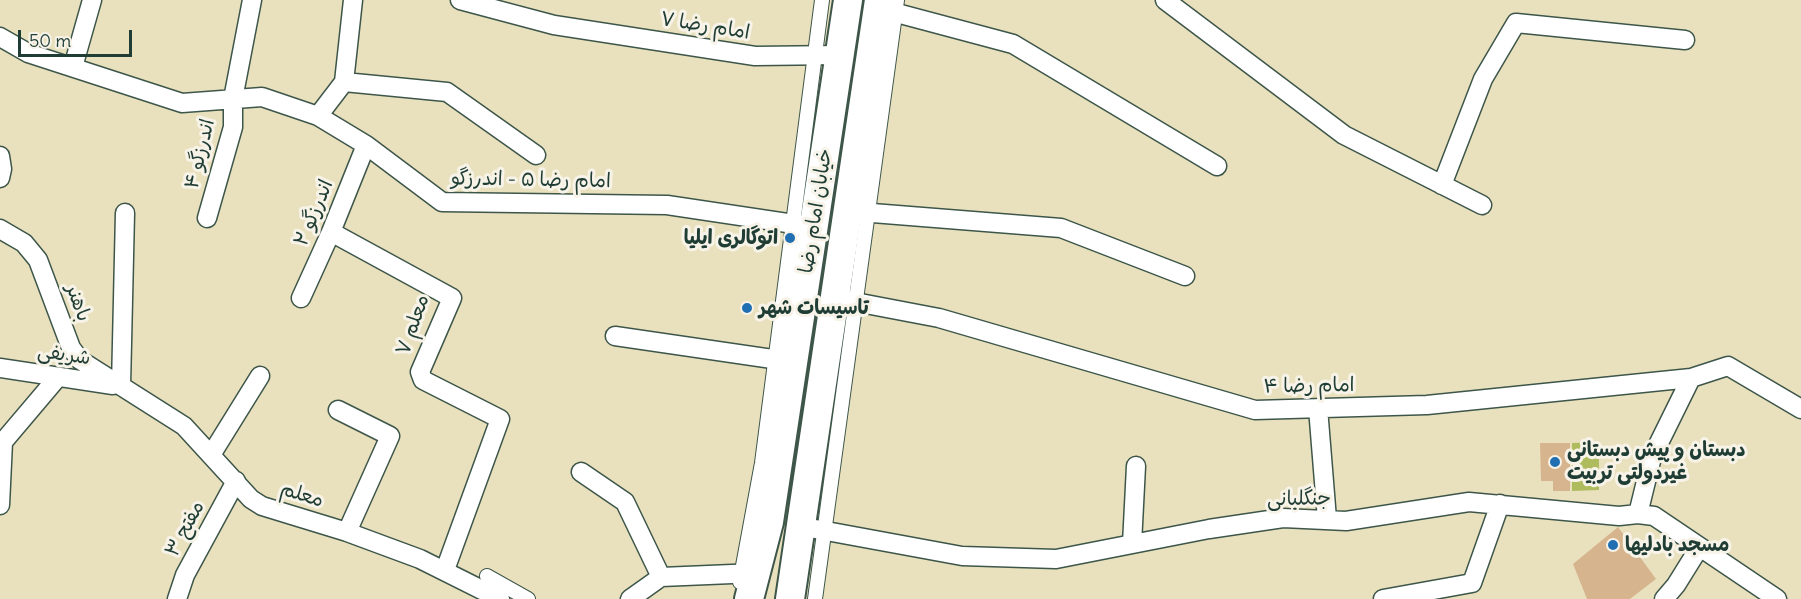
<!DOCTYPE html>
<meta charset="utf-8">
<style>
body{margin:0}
#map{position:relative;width:1801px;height:599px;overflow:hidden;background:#e9e1be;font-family:Delius,sans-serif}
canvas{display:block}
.scale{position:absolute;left:18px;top:30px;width:114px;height:27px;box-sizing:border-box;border:3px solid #1f3d34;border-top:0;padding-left:8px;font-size:18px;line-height:21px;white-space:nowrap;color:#1f3d34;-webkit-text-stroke:4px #f7f3e8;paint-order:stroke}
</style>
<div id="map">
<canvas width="1801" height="599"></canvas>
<div class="scale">50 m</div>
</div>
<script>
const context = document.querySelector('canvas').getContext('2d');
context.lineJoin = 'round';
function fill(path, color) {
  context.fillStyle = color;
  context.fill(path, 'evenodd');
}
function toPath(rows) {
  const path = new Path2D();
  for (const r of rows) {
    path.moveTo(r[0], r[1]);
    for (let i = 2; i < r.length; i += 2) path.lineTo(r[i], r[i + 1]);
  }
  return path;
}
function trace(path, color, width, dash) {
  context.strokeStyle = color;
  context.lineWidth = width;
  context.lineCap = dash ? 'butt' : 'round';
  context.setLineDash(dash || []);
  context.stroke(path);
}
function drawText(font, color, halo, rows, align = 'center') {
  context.font = font + ' Delius,"Playpen Sans Arabic",sans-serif';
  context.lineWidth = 6;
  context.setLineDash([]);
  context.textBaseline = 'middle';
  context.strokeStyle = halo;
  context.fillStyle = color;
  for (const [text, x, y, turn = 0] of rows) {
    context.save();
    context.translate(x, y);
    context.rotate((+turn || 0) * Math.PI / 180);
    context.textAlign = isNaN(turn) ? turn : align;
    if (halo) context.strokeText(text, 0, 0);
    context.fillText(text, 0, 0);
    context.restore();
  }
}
const green = toPath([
 [1599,442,1599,490,1572,491,1572,443]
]);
const building = toPath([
 [1540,443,1570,443,1570,491,1553,491,1553,481,1541,481],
 [1618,527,1656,579,1630,599,1587,599,1573,564]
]);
const pedestrian = toPath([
 [487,576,528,599],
 [740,582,762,463,822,0],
 [815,599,897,0]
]);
const minor = toPath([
 [460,0,554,25,755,56,840,55],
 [1165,0,1344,135,1482,205],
 [878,8,1013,44,1217,166],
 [0,37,28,53,182,103,262,97,318,116,366,145,442,202,667,205,814,227],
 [73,67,92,0],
 [344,82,447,92,536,155],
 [318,116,344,82,353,0],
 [0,156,2,169,0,178],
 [1442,185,1483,79,1516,23,1685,40],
 [847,211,1061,228,1185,276],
 [207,218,233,127,233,99,252,0],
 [0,229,24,243,38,260,71,348,80,360,184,426,251,499,262,506,347,532,420,559,500,599],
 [331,232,452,298,420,372,423,380,500,419,445,570],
 [301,298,331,232,366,145],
 [834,298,939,318,1255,410,1427,405,1691,378,1728,366,1801,409],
 [615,336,793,362],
 [0,368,113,385],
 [121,386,125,213],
 [1318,408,1327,519],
 [338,410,390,436,347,532],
 [211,455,260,376],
 [581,472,625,502,661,577],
 [0,505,3,442,58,377],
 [1638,514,1652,457,1691,378],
 [799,526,962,556,1056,559,1209,529,1283,518,1346,521,1469,502,1619,516,1638,514,1654,516,1777,599],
 [1132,544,1136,466],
 [177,599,185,575,236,481],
 [630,599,661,577,756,573],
 [1383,599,1472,583,1500,504],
 [1664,599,1676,585,1699,548]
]);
const primary = toPath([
 [749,599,769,522,848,0],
 [790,599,879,0]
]);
const markers = [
 [790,238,6,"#1f6fb2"],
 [747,308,6,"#1f6fb2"],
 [1555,462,6,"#1f6fb2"],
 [1613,545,6,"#1f6fb2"]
];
const streetNames = [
 ["امام رضا ۷",705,26,9],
 ["اندرزگو ۴",200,154,-76],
 ["امام رضا ۵ - اندرزگو",531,180,1],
 ["خیابان امام رضا",816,211,-81],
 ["اندرزگو ۲",314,213,-67],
 ["باهنر",78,303,70],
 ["معلم ۷",413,325,-70],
 ["شریفی",64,355,8],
 ["امام رضا ۴",1309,386,-1],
 ["معلم",302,495,18],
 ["جنگلبانی",1299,499,-1],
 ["مفتح ۳",185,529,-62]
];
const poiNames = [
 ["اتوگالری ایلیا",778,238,"right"],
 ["تاسیسات شهر",759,308],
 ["دبستان و پیش دبستانی",1567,450],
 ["غیردولتی تربیت",1567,473],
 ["مسجد بادلیها",1625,545]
];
fill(green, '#afbc5e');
fill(building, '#d6b58e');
trace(pedestrian, '#3d5649', 16);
trace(minor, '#3d5649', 21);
trace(primary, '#3d5649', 32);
trace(pedestrian, '#fff', 14);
trace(minor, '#fff', 18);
trace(primary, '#fff', 28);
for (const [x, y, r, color] of markers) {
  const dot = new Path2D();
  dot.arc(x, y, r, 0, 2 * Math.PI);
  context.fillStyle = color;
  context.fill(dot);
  trace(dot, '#f7f3e8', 2);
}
drawText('20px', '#1f3d34', '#f7f3e8', streetNames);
drawText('bold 20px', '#1f3d34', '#f7f3e8', poiNames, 'left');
</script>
